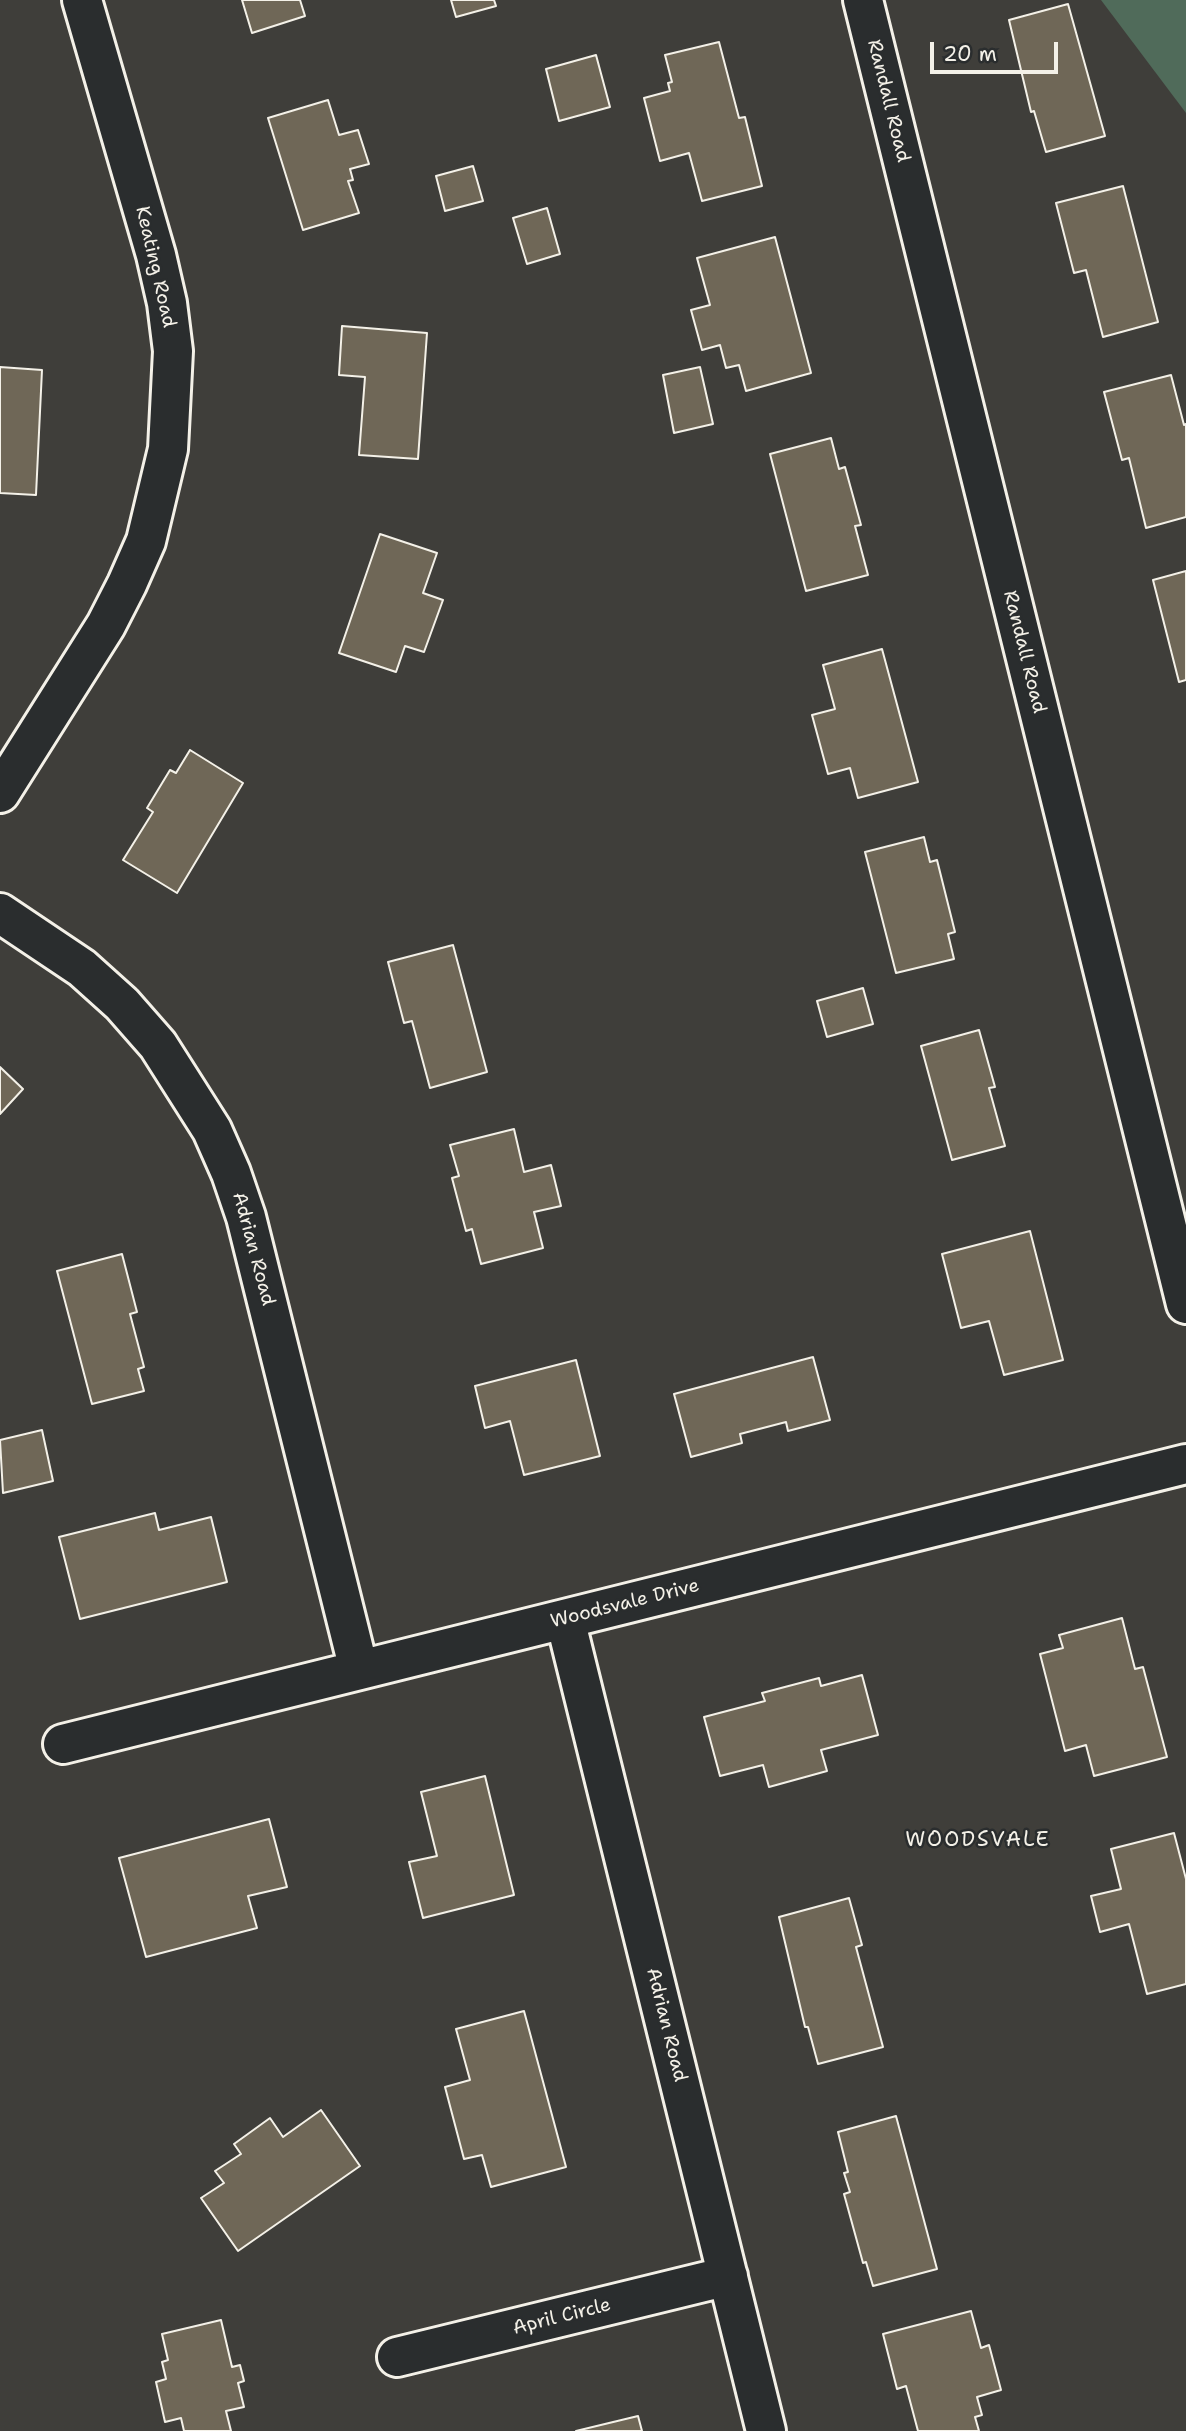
<!DOCTYPE html>
<style>
body{margin:0}
#map{position:relative;width:1186px;height:2431px;overflow:hidden;background:#3f3e3a;font-family:"Shantell Sans",sans-serif}
canvas{display:block}
.scale{position:absolute;left:930px;top:42px;width:128px;height:32px;box-sizing:border-box;border:4px solid #f4f1e8;border-top:0;padding-left:9px;font-size:21px;line-height:24px;white-space:nowrap;color:#f4f1e8;-webkit-text-stroke:5px #2a2d2e;paint-order:stroke}
</style>
<div id="map">
<canvas width="1186" height="2431"></canvas>
<div class="scale">20 m</div>
</div>
<script>
const context = document.querySelector('canvas').getContext('2d');
context.lineJoin = 'round';
function fill(path, color) {
  context.fillStyle = color;
  context.fill(path, 'evenodd');
}
function toPath(rows) {
  const path = new Path2D();
  for (const r of rows) {
    path.moveTo(r[0], r[1]);
    for (let i = 2; i < r.length; i += 2) path.lineTo(r[i], r[i + 1]);
  }
  return path;
}
function trace(path, color, width, dash) {
  context.strokeStyle = color;
  context.lineWidth = width;
  context.lineCap = dash ? 'butt' : 'round';
  context.setLineDash(dash || []);
  context.stroke(path);
}
function drawText(font, color, halo, rows, align = 'center') {
  context.font = font + ' "Shantell Sans",sans-serif';
  context.lineWidth = 5;
  context.setLineDash([]);
  context.textBaseline = 'middle';
  context.strokeStyle = halo;
  context.fillStyle = color;
  for (const [text, x, y, turn = 0] of rows) {
    context.save();
    context.translate(x, y);
    context.rotate((+turn || 0) * Math.PI / 180);
    context.textAlign = isNaN(turn) ? turn : align;
    if (halo) context.strokeText(text, 0, 0);
    context.fillText(text, 0, 0);
    context.restore();
  }
}
const green = toPath([
 [1101,0,1186,0,1186,113]
]);
const building = toPath([
 [242,0,300,0,305,16,252,33,242,0],
 [451,0,494,0,496,6,456,17,451,0],
 [1068,4,1105,136,1046,152,1034,111,1031,112,1009,20,1068,4],
 [719,42,739,118,745,117,762,186,702,201,689,153,660,161,644,98,670,91,668,83,672,82,665,55,719,42],
 [596,55,610,107,559,121,546,69,596,55],
 [328,100,339,135,358,130,369,164,350,169,353,180,348,181,359,213,303,230,268,118,328,100],
 [473,166,483,201,445,211,436,176,473,166],
 [1123,186,1158,322,1103,337,1086,270,1074,273,1056,203,1123,186],
 [547,208,560,254,527,264,513,218,547,208],
 [775,237,811,373,746,391,739,365,726,368,720,345,702,350,691,310,710,305,697,258,775,237],
 [342,326,427,333,418,459,359,455,365,377,339,375,342,326],
 [0,367,42,370,36,495,0,493,0,367],
 [700,367,713,424,674,433,663,375,700,367],
 [1171,375,1184,425,1186,424,1186,517,1146,528,1129,458,1122,460,1104,392,1171,375],
 [831,438,839,469,845,467,861,525,855,526,868,575,806,591,770,454,831,438],
 [380,534,437,553,423,593,443,600,424,652,405,646,396,672,339,653,380,534],
 [1186,571,1186,680,1179,682,1153,580,1186,571],
 [882,649,918,782,858,798,850,768,828,774,812,715,835,709,823,665,882,649],
 [190,750,243,783,177,893,123,860,153,812,147,808,170,770,176,773,190,750],
 [924,837,930,862,937,860,955,932,948,934,954,959,896,973,865,852,924,837],
 [453,945,487,1072,430,1088,412,1021,404,1023,388,962,453,945],
 [863,988,873,1024,827,1037,817,1001,863,988],
 [979,1030,995,1087,989,1088,1005,1146,952,1160,921,1046,979,1030],
 [0,1067,23,1089,0,1114,0,1067],
 [514,1129,524,1172,551,1165,561,1206,534,1212,543,1248,481,1264,472,1229,466,1231,452,1178,459,1176,450,1145,514,1129],
 [1030,1231,1063,1360,1004,1375,989,1321,961,1328,942,1254,1030,1231],
 [122,1254,137,1312,130,1314,144,1367,138,1369,144,1391,92,1404,57,1271,122,1254],
 [813,1357,830,1420,788,1431,786,1422,740,1434,742,1443,691,1457,674,1394,813,1357],
 [576,1360,600,1456,524,1475,510,1421,485,1428,475,1386,576,1360],
 [42,1430,53,1481,3,1493,0,1440,42,1430],
 [155,1513,159,1530,211,1517,227,1582,80,1619,59,1537,155,1513],
 [1122,1618,1135,1669,1143,1667,1167,1757,1094,1776,1086,1745,1065,1751,1040,1654,1063,1648,1059,1635,1122,1618],
 [862,1675,878,1735,821,1750,827,1771,769,1787,763,1765,720,1776,704,1717,765,1701,762,1693,819,1678,821,1686,862,1675],
 [485,1776,514,1895,423,1918,409,1862,437,1856,421,1792,485,1776],
 [269,1819,287,1887,248,1896,257,1928,146,1957,119,1858,269,1819],
 [1174,1833,1186,1879,1186,1984,1147,1994,1129,1924,1100,1932,1091,1896,1121,1889,1111,1849,1174,1833],
 [849,1898,862,1945,856,1947,883,2047,818,2064,808,2027,805,2027,779,1917,849,1898],
 [524,2011,566,2167,491,2187,482,2155,464,2159,445,2087,470,2080,456,2029,524,2011],
 [321,2110,360,2166,238,2251,201,2198,224,2183,215,2171,241,2154,234,2144,270,2118,283,2137,321,2110],
 [896,2116,937,2269,873,2286,866,2262,863,2263,844,2194,850,2192,844,2173,848,2172,838,2132,896,2116],
 [971,2311,981,2348,989,2345,1001,2390,977,2397,982,2415,975,2417,979,2431,918,2431,906,2386,897,2389,883,2334,971,2311],
 [221,2320,232,2367,240,2365,244,2381,238,2383,244,2407,226,2411,231,2431,184,2431,181,2418,165,2422,156,2382,166,2379,162,2362,168,2360,162,2334,221,2320],
 [638,2416,642,2431,576,2431,638,2416]
]);
const minor = toPath([
 [863,0,1186,1304],
 [0,793,106,625,127,584,146,541,168,449,173,351,167,303,156,255,82,0],
 [0,913,82,968,122,1004,158,1045,212,1130,231,1173,246,1217,359,1670],
 [565,1619,766,2431],
 [63,1744,1186,1464],
 [397,2357,728,2276]
]);
const streetNames = [
 ["Randall Road",888,101,76],
 ["Keating Road",155,267,77],
 ["Randall Road",1024,652,76],
 ["Adrian Road",253,1249,75],
 ["Woodsvale Drive",625,1604,-14],
 ["Adrian Road",666,2025,76],
 ["April Circle",562,2317,-14]
];
const neighbourhoodNames = [
 ["WOODSVALE",978,1841]
];
fill(green, '#506b5a');
fill(building, '#6f6757');
trace(building, '#f4f1e8', 2);
trace(minor, '#f4f1e8', 44);
trace(minor, '#2a2d2e', 38);
drawText('19px', '#f4f1e8', '#2a2d2e', streetNames);
context.letterSpacing = '2px';
drawText('21px', '#f4f1e8', '#2a2d2e', neighbourhoodNames);
context.letterSpacing = '0px';
</script>
